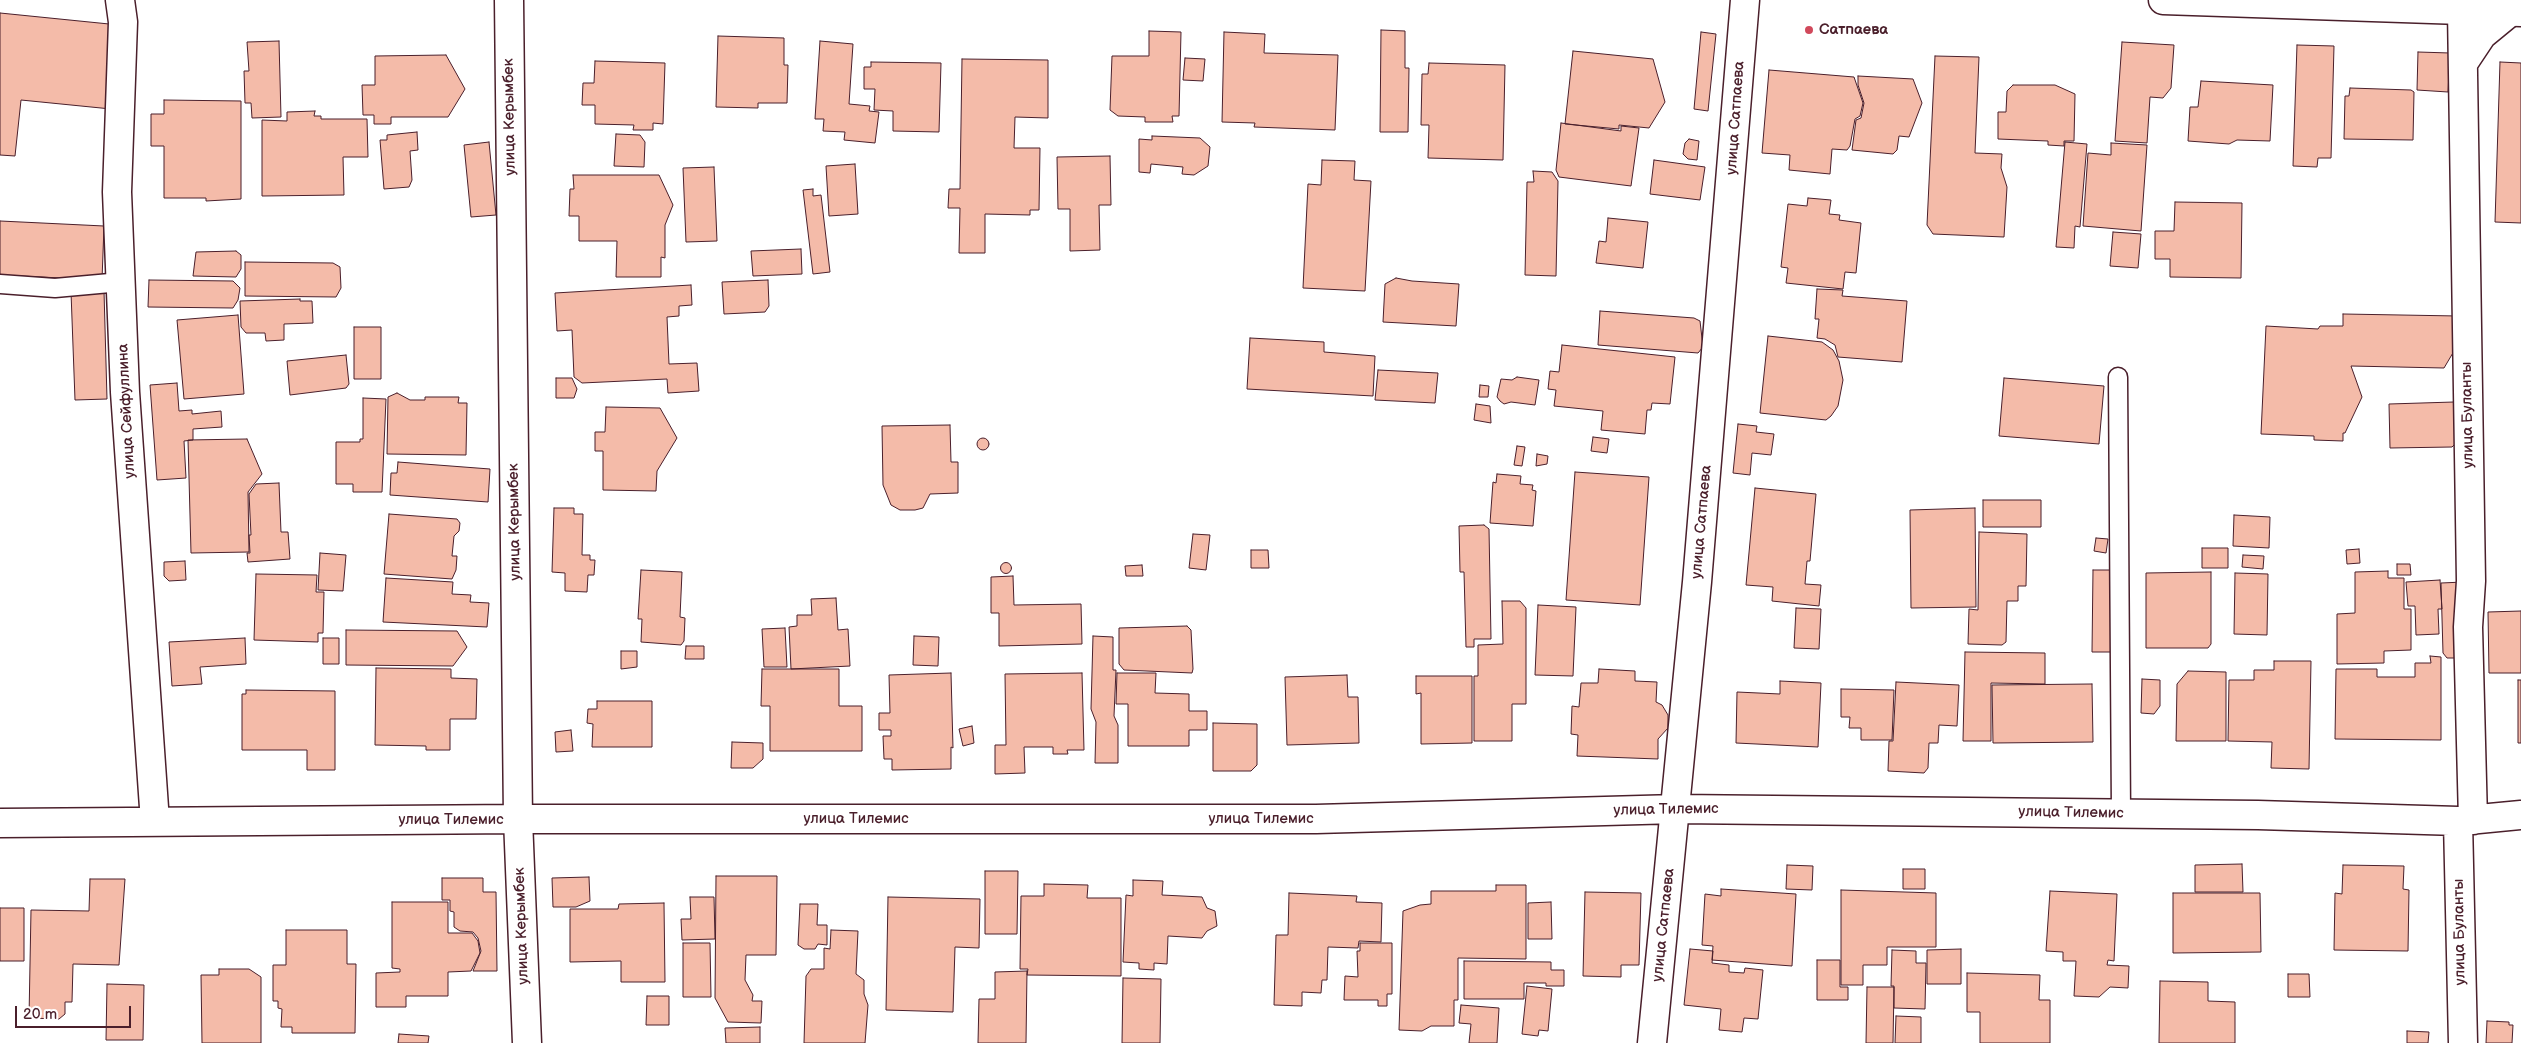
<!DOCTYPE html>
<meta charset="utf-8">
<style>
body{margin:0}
#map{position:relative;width:2521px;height:1043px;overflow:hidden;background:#fff;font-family:"Balsamiq Sans",sans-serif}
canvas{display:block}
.scale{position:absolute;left:15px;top:1006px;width:116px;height:22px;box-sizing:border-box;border:2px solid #4a1f2b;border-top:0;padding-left:6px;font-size:15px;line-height:18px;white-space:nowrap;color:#4a1f2b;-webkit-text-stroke:4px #fff;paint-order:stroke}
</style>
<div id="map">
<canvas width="2521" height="1043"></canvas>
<div class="scale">20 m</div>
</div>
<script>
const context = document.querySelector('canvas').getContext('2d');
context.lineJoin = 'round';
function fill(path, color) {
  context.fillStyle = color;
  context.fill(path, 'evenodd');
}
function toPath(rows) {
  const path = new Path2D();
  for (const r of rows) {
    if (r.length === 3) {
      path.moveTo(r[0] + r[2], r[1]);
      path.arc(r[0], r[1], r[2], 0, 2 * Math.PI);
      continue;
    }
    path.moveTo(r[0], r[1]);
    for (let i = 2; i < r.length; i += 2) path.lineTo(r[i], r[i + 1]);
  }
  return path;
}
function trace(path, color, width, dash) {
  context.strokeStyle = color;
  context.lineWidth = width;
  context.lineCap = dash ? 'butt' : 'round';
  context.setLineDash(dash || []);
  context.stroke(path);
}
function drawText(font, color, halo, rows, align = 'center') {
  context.font = font + ' "Balsamiq Sans",sans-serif';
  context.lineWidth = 4.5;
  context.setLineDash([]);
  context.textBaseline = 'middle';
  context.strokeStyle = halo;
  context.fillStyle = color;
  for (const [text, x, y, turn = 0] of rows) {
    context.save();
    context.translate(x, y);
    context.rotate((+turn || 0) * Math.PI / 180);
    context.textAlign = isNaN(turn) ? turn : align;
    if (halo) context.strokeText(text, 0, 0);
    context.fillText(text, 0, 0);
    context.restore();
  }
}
const building = toPath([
 [0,13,119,25,111,109,21,100,15,156,0,155,0,13],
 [1381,30,1405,31,1405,68,1409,68,1408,132,1380,132,1381,30],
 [1149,31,1181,32,1179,116,1172,116,1173,122,1145,122,1145,117,1118,116,1110,110,1112,56,1149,56,1149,31],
 [1224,32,1265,34,1264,53,1338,55,1335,130,1254,127,1255,123,1222,122,1224,32],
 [1701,32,1716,34,1708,111,1694,109,1701,32],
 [718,36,784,38,784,65,788,65,787,103,758,103,758,108,716,107,718,36],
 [279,41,281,117,252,118,251,103,245,103,244,71,249,71,247,42,279,41],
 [820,41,853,44,849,104,870,106,869,111,879,112,875,143,844,140,845,132,823,131,824,119,815,119,820,41],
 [2122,42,2174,45,2171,88,2163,98,2150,97,2147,143,2115,141,2122,42],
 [2297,45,2334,46,2331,158,2318,158,2317,167,2293,166,2297,45],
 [1573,51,1653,59,1665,102,1649,128,1619,125,1619,129,1565,124,1573,51],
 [2418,52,2450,53,2448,92,2417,90,2418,52],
 [446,55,465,89,448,117,391,117,391,124,374,124,374,115,363,115,362,85,375,85,375,56,446,55],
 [1935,56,1979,57,1975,153,2002,154,2001,168,2007,187,2004,237,1933,234,1927,225,1935,56],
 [1185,58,1205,59,1203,81,1183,80,1185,58],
 [962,59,1048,60,1048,118,1015,117,1014,148,1040,148,1039,210,1030,210,1030,215,985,214,985,253,959,253,960,208,948,208,949,189,960,189,962,59],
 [595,61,665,63,663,124,653,123,653,130,633,130,634,125,595,124,595,105,582,105,583,83,594,83,595,61],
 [871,62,941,63,939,132,893,131,893,111,874,110,875,89,864,89,864,67,871,67,871,62],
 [2500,62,2521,63,2521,223,2495,222,2500,62],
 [1429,63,1505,65,1503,160,1428,158,1429,125,1421,125,1422,74,1428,74,1429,63],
 [1769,70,1854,77,1863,103,1860,116,1855,119,1850,146,1847,150,1832,149,1830,174,1789,170,1790,155,1762,153,1769,70],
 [1858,76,1913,79,1922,103,1909,137,1899,136,1897,150,1893,154,1852,150,1856,120,1861,118,1864,103,1858,85,1858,76],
 [2201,81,2273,85,2270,141,2237,140,2229,144,2188,141,2190,107,2198,107,2201,81],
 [2013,85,2055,85,2075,94,2074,141,2064,141,2064,146,2048,145,2048,141,1998,139,1998,112,2006,112,2007,91,2013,85],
 [2350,88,2411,90,2414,92,2413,140,2344,139,2345,96,2349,96,2350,88],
 [164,100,241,101,241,199,206,201,206,198,164,198,164,146,151,146,151,114,164,114,164,100],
 [315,111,314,116,321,116,321,119,367,119,368,157,343,157,344,195,262,196,262,120,287,121,287,112,315,111],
 [1561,123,1621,131,1621,126,1639,128,1631,186,1559,177,1556,170,1561,123],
 [417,132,418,150,410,151,412,180,409,187,384,189,380,140,387,140,387,135,417,132],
 [616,134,640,135,645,142,644,167,614,166,616,134],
 [1152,136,1200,138,1210,147,1208,166,1194,175,1182,174,1183,167,1151,164,1150,173,1139,172,1139,139,1152,140,1152,136],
 [1689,139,1699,141,1697,160,1688,159,1683,154,1685,143,1689,139],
 [489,142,496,215,471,217,464,145,489,142],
 [2065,142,2087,144,2080,227,2075,226,2074,248,2056,247,2065,142],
 [2111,143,2147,145,2141,231,2083,226,2088,153,2111,155,2111,143],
 [1110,156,1111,205,1099,205,1100,250,1070,251,1070,209,1058,209,1057,157,1110,156],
 [1322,160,1355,161,1354,180,1371,181,1365,291,1303,288,1308,184,1321,185,1322,160],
 [1654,160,1705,167,1700,200,1650,194,1654,160],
 [855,164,858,214,829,216,826,166,855,164],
 [714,167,717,241,686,242,683,168,714,167],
 [1533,171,1552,172,1558,181,1556,276,1525,275,1527,182,1534,182,1533,171],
 [573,175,659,175,673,205,665,225,665,258,661,257,661,277,616,277,617,241,579,241,579,216,569,216,570,189,574,189,573,175],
 [813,189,813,196,821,195,830,272,813,274,803,190,813,189],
 [1808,198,1831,200,1829,214,1840,215,1839,220,1861,223,1856,273,1845,272,1843,289,1786,283,1788,268,1781,267,1788,204,1807,206,1808,198],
 [2175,202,2242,203,2241,278,2170,277,2170,259,2155,259,2155,231,2174,231,2175,202],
 [1608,218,1648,222,1643,268,1596,263,1599,241,1606,242,1608,218],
 [0,221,104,226,102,280,0,275,0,221],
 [2113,232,2141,234,2138,268,2110,266,2113,232],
 [801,249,802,274,753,276,751,251,801,249],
 [236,251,241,255,241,269,236,277,193,276,196,252,236,251],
 [245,262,333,263,340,267,341,288,336,297,245,296,245,262],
 [1396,278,1412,281,1459,284,1456,326,1383,322,1385,284,1396,278],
 [149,280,233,281,240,288,238,300,233,308,148,307,149,280],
 [768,280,769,306,765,312,724,314,722,282,768,280],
 [691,285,692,305,679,306,679,316,667,317,669,364,697,363,699,391,668,393,667,379,582,383,574,377,572,330,557,331,555,293,691,285],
 [1817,289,1843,290,1842,296,1907,301,1902,362,1838,357,1835,345,1825,339,1817,338,1819,319,1815,319,1817,289],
 [104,291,107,399,75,400,71,292,104,291],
 [300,299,300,301,312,301,313,323,284,324,284,340,266,341,265,333,246,333,241,327,240,301,300,299],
 [1600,311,1694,318,1700,321,1703,347,1698,353,1598,345,1600,311],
 [2343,314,2458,316,2457,346,2444,368,2351,366,2362,397,2345,433,2343,433,2343,441,2314,440,2314,436,2261,434,2266,326,2318,329,2320,326,2343,326,2343,314],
 [238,315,244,394,184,399,177,320,238,315],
 [354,327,381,327,381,379,354,379,354,327],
 [1768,336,1822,342,1833,350,1839,361,1843,380,1838,406,1831,416,1826,420,1760,413,1768,336],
 [1250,338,1324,342,1324,352,1375,356,1373,396,1247,389,1250,338],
 [1562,345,1675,357,1670,404,1652,403,1651,410,1647,410,1645,434,1601,430,1603,411,1554,406,1556,390,1548,389,1550,371,1559,372,1562,345],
 [346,355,349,384,346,388,290,395,287,361,346,355],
 [1378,370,1438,373,1435,403,1375,400,1378,370],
 [1517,377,1539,380,1535,405,1511,402,1504,404,1500,401,1497,397,1501,379,1512,380,1517,377],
 [556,378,572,378,577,389,574,398,556,398,556,378],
 [2004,378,2104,386,2099,444,1999,436,2004,378],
 [177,383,179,411,192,410,192,414,221,411,222,427,193,429,193,440,184,441,186,478,157,480,150,385,177,383],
 [1480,385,1489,386,1488,397,1479,397,1480,385],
 [397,393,410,400,425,400,425,397,459,397,458,403,467,403,466,455,387,454,388,397,397,393],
 [363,398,386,399,382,492,353,492,353,484,336,484,336,442,360,442,360,439,363,439,363,398],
 [2454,402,2460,412,2457,442,2452,447,2390,448,2389,404,2454,402],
 [1476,404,1490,406,1491,423,1474,420,1476,404],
 [606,407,660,408,677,438,657,471,656,491,603,490,603,451,595,451,595,432,605,432,606,407],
 [1738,424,1757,426,1756,432,1774,434,1771,455,1752,453,1750,475,1733,473,1738,424],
 [950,425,951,462,958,462,958,493,930,494,923,508,915,510,900,510,891,505,883,485,882,426,950,425],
 [1593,437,1609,439,1607,453,1591,451,1593,437],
 [983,444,6],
 [247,439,262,474,248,492,249,552,191,553,188,440,247,439],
 [1517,446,1525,447,1522,466,1514,465,1517,446],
 [1537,454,1548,456,1547,464,1536,466,1537,454],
 [398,462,490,469,488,502,390,495,391,473,397,473,398,462],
 [1575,472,1649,477,1640,605,1566,600,1575,472],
 [1497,474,1521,476,1520,484,1533,485,1532,490,1536,491,1533,526,1490,523,1493,482,1496,483,1497,474],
 [279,483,281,532,288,532,290,559,248,562,247,553,250,553,249,535,251,535,249,494,256,484,279,483],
 [1755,488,1816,494,1810,561,1807,561,1805,584,1821,585,1819,606,1772,601,1773,587,1746,585,1755,488],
 [1983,500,2041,500,2041,527,1983,527,1983,500],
 [554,508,574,508,574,514,583,514,582,555,590,555,590,560,595,560,594,575,588,575,587,592,565,591,565,573,552,572,554,508],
 [1975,508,1976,607,1911,608,1910,510,1975,508],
 [389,514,457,519,460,523,459,531,454,536,452,556,457,556,456,570,452,579,384,574,389,514],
 [2234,515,2270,517,2269,548,2233,546,2234,515],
 [1484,525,1489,529,1491,639,1474,639,1474,647,1466,647,1464,572,1460,572,1459,526,1484,525],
 [1979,532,2027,534,2026,586,2018,586,2018,601,2007,601,2006,642,2002,645,1968,644,1969,609,1978,610,1979,532],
 [1193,534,1210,535,1206,570,1189,568,1193,534],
 [2096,538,2108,539,2106,553,2094,551,2096,538],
 [2202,548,2228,548,2228,568,2202,568,2202,548],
 [2359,549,2360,563,2347,564,2346,550,2359,549],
 [1251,550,1268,550,1269,568,1251,568,1251,550],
 [320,553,346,555,343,591,318,590,320,553],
 [2243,555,2264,556,2263,569,2242,567,2243,555],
 [185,561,186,580,169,581,164,576,164,562,185,561],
 [1006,568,5.5],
 [2397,564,2410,564,2411,575,2397,575,2397,564],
 [1142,565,1143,576,1126,576,1125,566,1142,565],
 [641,570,682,572,680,617,685,618,684,641,681,645,641,642,642,619,638,619,641,570],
 [2093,570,2115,570,2115,652,2092,652,2093,570],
 [2388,571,2388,578,2404,578,2404,609,2411,609,2411,650,2384,651,2384,663,2337,664,2337,614,2355,613,2355,572,2388,571],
 [2211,572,2211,644,2208,648,2146,648,2146,573,2211,572],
 [2235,573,2268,574,2267,635,2234,634,2235,573],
 [256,574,317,575,316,592,324,592,323,633,318,633,318,642,254,640,256,574],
 [1013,576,1014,605,1081,604,1082,644,999,646,999,613,991,613,991,577,1013,576],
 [386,578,453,582,452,594,471,595,470,602,489,603,487,627,383,622,386,578],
 [2440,580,2442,609,2438,609,2439,634,2416,635,2415,606,2408,606,2406,582,2440,580],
 [2464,582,2465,658,2447,658,2443,653,2441,583,2464,582],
 [836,598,838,630,848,629,850,666,791,669,789,627,797,626,797,615,812,615,811,599,836,598],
 [1502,601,1520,601,1526,608,1526,704,1512,704,1512,741,1474,741,1474,676,1478,676,1478,645,1503,644,1502,601],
 [1538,605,1576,607,1573,676,1535,675,1538,605],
 [1796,608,1821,609,1819,649,1794,648,1796,608],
 [2521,611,2521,673,2489,673,2488,612,2521,611],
 [1187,626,1191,630,1193,669,1192,673,1124,670,1119,664,1119,628,1187,626],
 [785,628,787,667,764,667,762,629,785,628],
 [346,630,457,631,467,647,453,666,346,665,346,630],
 [914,636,939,637,938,666,913,665,914,636],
 [1093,636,1113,637,1113,670,1116,670,1114,716,1118,725,1118,763,1095,763,1096,722,1091,709,1093,636],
 [245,638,246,664,200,667,202,684,172,686,169,642,245,638],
 [323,638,339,638,339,664,323,664,323,638],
 [686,646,704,646,704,659,685,659,686,646],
 [621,651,637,651,637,667,621,669,621,651],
 [1965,652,2045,653,2045,684,1991,683,1991,741,1963,741,1965,652],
 [2430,656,2441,657,2441,740,2335,739,2336,669,2377,669,2377,677,2415,677,2415,663,2431,663,2430,656],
 [2274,661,2311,661,2309,769,2271,768,2272,742,2228,741,2229,680,2254,680,2254,670,2274,670,2274,661],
 [376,668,451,669,451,678,477,679,476,719,450,719,450,750,426,750,426,746,375,745,376,668],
 [762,669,839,669,839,706,862,706,862,751,770,751,770,706,761,706,762,669],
 [1599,669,1635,671,1635,681,1657,682,1656,702,1662,705,1668,715,1668,728,1658,739,1658,759,1577,756,1578,735,1571,734,1572,706,1579,707,1581,683,1598,683,1599,669],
 [2188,671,2226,672,2226,741,2176,741,2177,684,2188,671],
 [951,673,953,748,951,747,951,769,892,770,892,759,884,759,883,736,891,736,891,730,879,730,879,713,890,713,889,675,951,673],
 [1082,673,1084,750,1067,750,1068,754,1053,754,1053,747,1024,747,1025,773,995,774,995,745,1006,745,1005,674,1082,673],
 [1117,673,1156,673,1155,693,1189,694,1189,711,1207,711,1207,730,1189,730,1189,746,1128,746,1128,704,1116,704,1117,673],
 [1347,675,1348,697,1358,697,1359,743,1287,745,1285,677,1347,675],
 [1416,676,1472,676,1472,743,1421,744,1421,693,1416,694,1416,676],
 [2142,679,2160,680,2160,706,2154,714,2141,713,2142,679],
 [2518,680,2521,680,2521,743,2518,743,2518,680],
 [1780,681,1821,683,1818,747,1736,743,1737,692,1780,694,1780,681],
 [1896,682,1959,685,1957,726,1939,725,1938,743,1929,743,1928,768,1924,773,1888,771,1889,741,1893,741,1896,682],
 [2092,684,2093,742,1993,743,1992,685,2092,684],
 [1841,689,1894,690,1892,740,1861,740,1861,728,1849,728,1850,717,1841,717,1841,689],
 [246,690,335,691,335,770,307,770,307,750,242,750,242,694,246,694,246,690],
 [597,701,652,701,652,747,592,747,593,724,587,723,588,709,597,709,597,701],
 [1213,723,1257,724,1257,765,1251,771,1213,771,1213,723],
 [972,726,974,743,963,746,959,729,972,726],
 [571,730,573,751,556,752,555,732,571,730],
 [732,742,763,743,763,759,753,768,731,768,732,742],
 [2242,864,2243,892,2195,892,2195,865,2242,864],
 [1787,865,1813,866,1812,890,1786,889,1787,865],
 [2343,865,2404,866,2403,889,2409,890,2408,951,2334,950,2335,893,2342,894,2343,865],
 [1903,869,1925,869,1925,889,1903,889,1903,869],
 [985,871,1018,871,1017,934,985,934,985,871],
 [716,876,777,876,776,955,746,955,745,980,753,995,752,1001,762,1001,761,1023,728,1022,715,998,716,876],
 [589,877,590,901,576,907,553,907,552,878,589,877],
 [442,878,483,878,483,892,496,892,497,971,473,971,481,951,478,938,473,932,460,931,454,927,454,912,450,911,450,900,442,900,442,878],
 [90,879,125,879,119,965,73,964,72,1002,65,1002,65,1014,59,1019,29,1018,31,910,89,911,90,879],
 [1133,880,1163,881,1162,895,1202,897,1207,908,1215,911,1217,926,1207,931,1202,938,1168,936,1167,964,1154,963,1154,970,1139,969,1139,963,1123,962,1126,895,1133,896,1133,880],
 [1044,884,1088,885,1087,898,1121,898,1121,976,1027,975,1028,969,1020,969,1021,896,1044,896,1044,884],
 [1496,885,1526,885,1526,959,1458,958,1458,1000,1454,1000,1454,1026,1431,1026,1422,1031,1399,1030,1403,911,1420,905,1431,904,1431,891,1496,891,1496,885],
 [1721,889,1796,894,1792,966,1712,960,1713,946,1702,945,1705,894,1721,896,1721,889],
 [1841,890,1936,893,1936,947,1887,947,1887,965,1863,965,1863,985,1841,985,1841,890],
 [2050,891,2117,894,2114,961,2108,960,2107,965,2129,966,2128,988,2110,987,2099,997,2074,996,2076,961,2063,961,2063,952,2046,951,2050,891],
 [1585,892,1641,893,1639,965,1621,965,1621,977,1583,976,1585,892],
 [1289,893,1357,896,1356,902,1382,903,1381,942,1359,941,1358,948,1328,947,1327,980,1322,980,1321,993,1302,992,1302,1006,1274,1005,1276,935,1288,935,1289,893],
 [2173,893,2260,893,2261,952,2173,953,2173,893],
 [690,897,714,897,715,939,682,940,681,919,691,919,690,897],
 [888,897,980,899,979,948,955,947,953,1012,886,1010,888,897],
 [392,902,448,902,448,933,472,933,478,941,480,953,471,971,448,972,448,996,406,996,406,1007,376,1007,376,973,400,972,400,969,392,968,392,902],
 [1551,902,1552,939,1528,939,1528,903,1551,902],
 [664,903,665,982,621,982,621,961,570,962,570,909,618,909,619,904,664,903],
 [800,904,818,904,817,925,827,925,827,945,818,944,815,949,804,949,798,945,800,904],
 [0,908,24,908,24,961,0,961,0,908],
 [286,930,347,930,347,964,356,964,355,1033,292,1033,292,1027,281,1027,282,1009,278,1008,278,1001,273,1001,273,965,286,965,286,930],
 [831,930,858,931,856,974,864,980,864,994,868,1005,865,1043,804,1043,806,976,811,969,824,969,824,948,830,949,831,930],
 [683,943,710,943,711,997,683,997,683,943],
 [1360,943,1392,943,1392,994,1387,994,1387,1006,1378,1006,1378,1000,1344,1000,1345,976,1358,977,1357,951,1360,951,1360,943],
 [1690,949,1713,951,1712,963,1729,965,1729,972,1744,973,1745,968,1763,970,1758,1019,1744,1018,1742,1032,1719,1030,1721,1009,1684,1005,1690,949],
 [1961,949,1961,984,1927,984,1927,950,1961,949],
 [1892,950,1916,951,1916,963,1926,963,1925,1009,1894,1008,1894,986,1891,986,1892,950],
 [1817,960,1840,960,1840,987,1848,987,1848,1000,1817,1000,1817,960],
 [1464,961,1551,962,1551,970,1564,970,1564,986,1546,986,1546,983,1524,983,1524,999,1464,999,1464,961],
 [219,969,249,969,261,977,261,1043,202,1043,201,975,219,975,219,969],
 [1027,971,1026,1043,978,1043,979,999,995,999,995,972,1027,971],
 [1967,973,2040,975,2039,1000,2050,1000,2050,1043,1980,1043,1980,1012,1967,1012,1967,973],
 [2288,974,2309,974,2310,997,2288,997,2288,974],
 [1123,978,1161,979,1160,1043,1122,1043,1123,978],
 [2160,981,2208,982,2208,1001,2235,1002,2235,1043,2159,1043,2160,981],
 [107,984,144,985,143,1040,106,1040,107,984],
 [1527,986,1552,989,1548,1031,1539,1030,1538,1036,1522,1034,1527,986],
 [1867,987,1894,987,1893,1043,1866,1043,1867,987],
 [647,996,669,996,669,1025,646,1025,647,996],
 [1461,1005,1499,1008,1497,1043,1469,1043,1471,1024,1459,1023,1461,1005],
 [1896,1016,1921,1017,1921,1043,1895,1043,1896,1016],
 [2487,1021,2509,1022,2509,1025,2513,1025,2512,1043,2486,1043,2487,1021],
 [760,1027,760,1043,726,1043,725,1028,760,1027],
 [2407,1031,2429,1032,2428,1043,2407,1043,2407,1031],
 [399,1034,429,1036,428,1043,398,1043,399,1034]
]);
const service = toPath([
 [0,284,55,288,121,282],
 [2118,377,2121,813]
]);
const minor = toPath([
 [120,0,123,22,117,192,125,392,155,822],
 [509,0,518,819,527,1043],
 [2462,10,2471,581,2468,627,2473,820],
 [2464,62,2482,35,2510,12],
 [2458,821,2463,1043],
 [0,823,518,819,1316,819,1677,809,2258,815,2458,821,2521,815],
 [1652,1043,1697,582,1745,0]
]);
const tertiary = toPath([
 [2163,0,2521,12]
]);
const markers = [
 [1809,30,5,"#d1495b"]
];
const poiNames = [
 ["Сатпаева",1819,30]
];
const streetNames = [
 ["улица Керымбек",510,117,-91],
 ["улица Сатпаева",1736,118,-86],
 ["улица Сейфуллина",127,411,-93],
 ["улица Буланты",2468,415,-91],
 ["улица Керымбек",515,522,-91],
 ["улица Сатпаева",1702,522,-85],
 ["улица Тилемис",1666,810,-1],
 ["улица Тилемис",2071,813,1],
 ["улица Тилемис",856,819],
 ["улица Тилемис",1261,819],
 ["улица Тилемис",451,820],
 ["улица Сатпаева",1664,925,-84],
 ["улица Керымбек",522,926,-92],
 ["улица Буланты",2460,932,-91]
];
fill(building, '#f4bba9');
trace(building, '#4a1f2b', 1);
trace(service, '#4a1f2b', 21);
trace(minor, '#4a1f2b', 31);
trace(tertiary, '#4a1f2b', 31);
trace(service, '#fff', 18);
trace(minor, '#fff', 28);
trace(tertiary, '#fff', 28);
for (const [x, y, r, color] of markers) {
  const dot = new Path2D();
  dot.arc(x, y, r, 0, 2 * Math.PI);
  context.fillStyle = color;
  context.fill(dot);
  trace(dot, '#fff', 2);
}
drawText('bold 15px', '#4a1f2b', '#fff', poiNames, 'left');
drawText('15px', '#4a1f2b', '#fff', streetNames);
</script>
